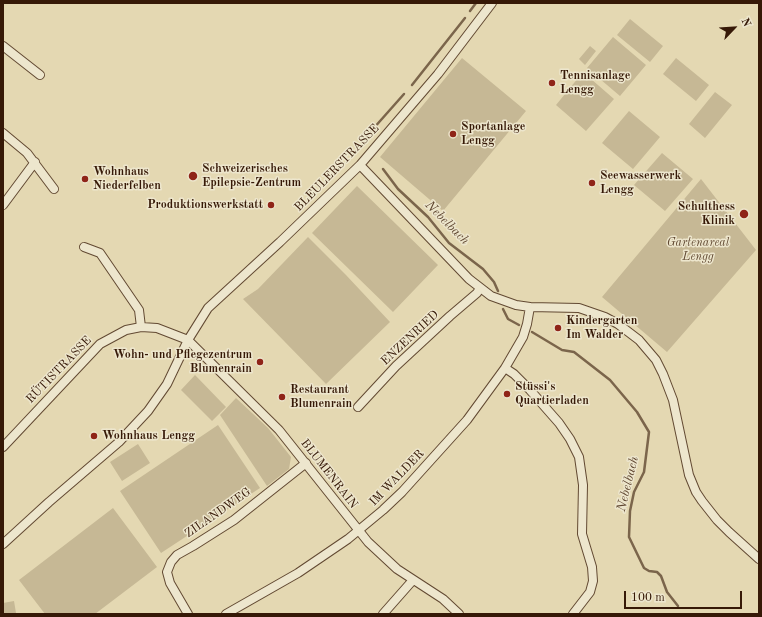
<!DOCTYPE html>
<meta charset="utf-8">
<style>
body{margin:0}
#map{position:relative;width:762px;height:617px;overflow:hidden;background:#e4d8b2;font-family:"Old Standard TT",serif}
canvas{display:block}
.frame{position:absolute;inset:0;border:4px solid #361907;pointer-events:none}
.north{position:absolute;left:714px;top:8px;width:40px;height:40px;-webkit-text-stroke:3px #ede6cd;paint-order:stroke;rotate:65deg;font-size:11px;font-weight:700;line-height:16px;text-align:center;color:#361907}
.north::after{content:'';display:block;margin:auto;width:14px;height:18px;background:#361907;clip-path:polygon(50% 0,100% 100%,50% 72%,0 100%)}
.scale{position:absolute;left:624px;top:591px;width:118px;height:18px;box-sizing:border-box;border:2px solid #361907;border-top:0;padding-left:5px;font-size:12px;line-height:14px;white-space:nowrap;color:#361907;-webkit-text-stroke:3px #ede6cd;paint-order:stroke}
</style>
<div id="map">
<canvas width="762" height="617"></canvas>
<div class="frame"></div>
<div class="north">N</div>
<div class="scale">100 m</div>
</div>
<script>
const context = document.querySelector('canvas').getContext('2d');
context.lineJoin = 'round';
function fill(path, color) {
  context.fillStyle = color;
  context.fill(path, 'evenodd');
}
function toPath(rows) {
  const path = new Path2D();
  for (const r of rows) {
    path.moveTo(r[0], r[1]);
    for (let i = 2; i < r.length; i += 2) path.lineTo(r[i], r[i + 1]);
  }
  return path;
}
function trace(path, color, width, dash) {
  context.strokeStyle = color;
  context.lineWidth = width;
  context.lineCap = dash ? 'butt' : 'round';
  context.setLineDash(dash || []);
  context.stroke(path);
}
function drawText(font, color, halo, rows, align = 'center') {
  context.font = font + ' "Old Standard TT",serif';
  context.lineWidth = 3;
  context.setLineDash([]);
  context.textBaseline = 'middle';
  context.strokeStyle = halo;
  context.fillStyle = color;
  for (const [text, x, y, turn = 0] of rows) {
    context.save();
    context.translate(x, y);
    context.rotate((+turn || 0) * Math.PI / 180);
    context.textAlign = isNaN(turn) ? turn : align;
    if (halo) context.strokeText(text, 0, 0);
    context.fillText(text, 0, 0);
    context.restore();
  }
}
const green = toPath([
 [630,19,663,46,650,62,617,35],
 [613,37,646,65,620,96,587,68],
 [590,46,596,51,585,65,579,59],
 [462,58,526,111,443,211,380,157],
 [676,58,709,85,696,101,663,74],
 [583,72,614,99,586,131,556,105],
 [715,92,732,105,705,138,689,124],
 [629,111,660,137,633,169,602,143],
 [662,153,693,179,665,211,634,185],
 [701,179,756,250,667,352,602,297],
 [357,186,438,265,393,312,312,233],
 [308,237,346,275,390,322,326,384,243,299,258,289],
 [195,375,226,407,212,421,181,390],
 [236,398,268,428,291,457,289,469,267,486,220,415],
 [218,425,260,488,161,553,120,491],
 [138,444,150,463,122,481,110,462],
 [113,508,157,567,95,614,45,614,19,580],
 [14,601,16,613,3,614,3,603]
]);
const stream = toPath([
 [470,11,476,3],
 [412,85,465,18],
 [365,138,404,94],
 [383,169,398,189,428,217,449,243,483,269,494,282,498,291],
 [503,309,508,319,519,325],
 [532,332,562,350,574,352,610,380,637,412,649,432,644,472,634,492,630,511,629,537,644,568,649,571,657,572,661,576,667,592,678,606]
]);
const minor = toPath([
 [3,46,40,75],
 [3,133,27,153,54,189],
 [360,165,469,279,491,296,516,305,530,307,579,308,605,317,618,324,639,340,656,360,663,374,673,400,689,475,696,492,702,501,717,520,729,532,759,559],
 [3,205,35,162],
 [84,247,100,253,139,310,141,327],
 [505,368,514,374,530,390,559,423,570,439,579,457,583,485,582,534,592,567,593,581,590,592,573,614],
 [358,407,396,366,450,316,477,293,480,288],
 [3,447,100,344,126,330,141,327,157,328,188,340,279,430,368,542,397,569,443,599,459,614],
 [3,544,49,502,119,442,148,411,167,384,188,340,208,308,280,242,360,165,438,74,492,3],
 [188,614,170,583,167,572,171,562,177,555,193,546,234,520,306,463],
 [226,614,298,573,348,539,383,510,402,492,467,420,505,368,523,337,527,324,530,307],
 [383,614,413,580]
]);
const markers = [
 [552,83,4,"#8f2418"],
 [453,134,4,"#8f2418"],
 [193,176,5,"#8f2418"],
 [85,179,4,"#8f2418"],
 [592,183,4,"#8f2418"],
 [271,205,4,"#8f2418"],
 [744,214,5,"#8f2418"],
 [558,328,4,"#8f2418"],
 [260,362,4,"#8f2418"],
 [507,394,4,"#8f2418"],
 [282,397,4,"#8f2418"],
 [94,436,4,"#8f2418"]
];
const poiNames = [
 ["Tennisanlage",560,76],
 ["Lengg",560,90],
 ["Sportanlage",461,127],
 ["Lengg",461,141],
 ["Schweizerisches",202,169],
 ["Epilepsie-Zentrum",202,183],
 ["Wohnhaus",93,172],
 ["Niederfelben",93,186],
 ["Seewasserwerk",600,176],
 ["Lengg",600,190],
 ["Produktionswerkstatt",263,205,"right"],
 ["Schulthess",735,207,"right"],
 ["Klinik",735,221,"right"],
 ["Kindergarten",566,321],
 ["Im Walder",566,335],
 ["Wohn- und Pflegezentrum",252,355,"right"],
 ["Blumenrain",252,369,"right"],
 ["Stüssi's",515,387],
 ["Quartierladen",515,401],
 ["Restaurant",290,390],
 ["Blumenrain",290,404],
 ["Wohnhaus Lengg",102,436]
];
const streetNames = [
 ["BLEULERSTRASSE",337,168,-46],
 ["ENZENRIED",410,338,-43],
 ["RÜTISTRASSE",59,370,-46],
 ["BLUMENRAIN",329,474,52],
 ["IM WALDER",397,478,-46],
 ["ZILANDWEG",218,513,-35]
];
const parkNames = [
 ["Gartenareal",698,243],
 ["Lengg",698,257]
];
const waterNames = [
 ["Nebelbach",447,223,45],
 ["Nebelbach",628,484,-76]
];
fill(green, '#c6b895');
trace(stream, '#7b654b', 2.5);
trace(minor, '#624932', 10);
trace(minor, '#ede6cd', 8);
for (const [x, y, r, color] of markers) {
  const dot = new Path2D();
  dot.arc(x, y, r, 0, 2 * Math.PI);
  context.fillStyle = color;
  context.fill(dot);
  trace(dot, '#ede6cd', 1.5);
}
drawText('bold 12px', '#361907', '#ede6cd', poiNames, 'left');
drawText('12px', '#361907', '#ede6cd', streetNames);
drawText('italic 12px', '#614932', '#ede6cd', parkNames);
drawText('italic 13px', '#5e452f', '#ede6cd', waterNames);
</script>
